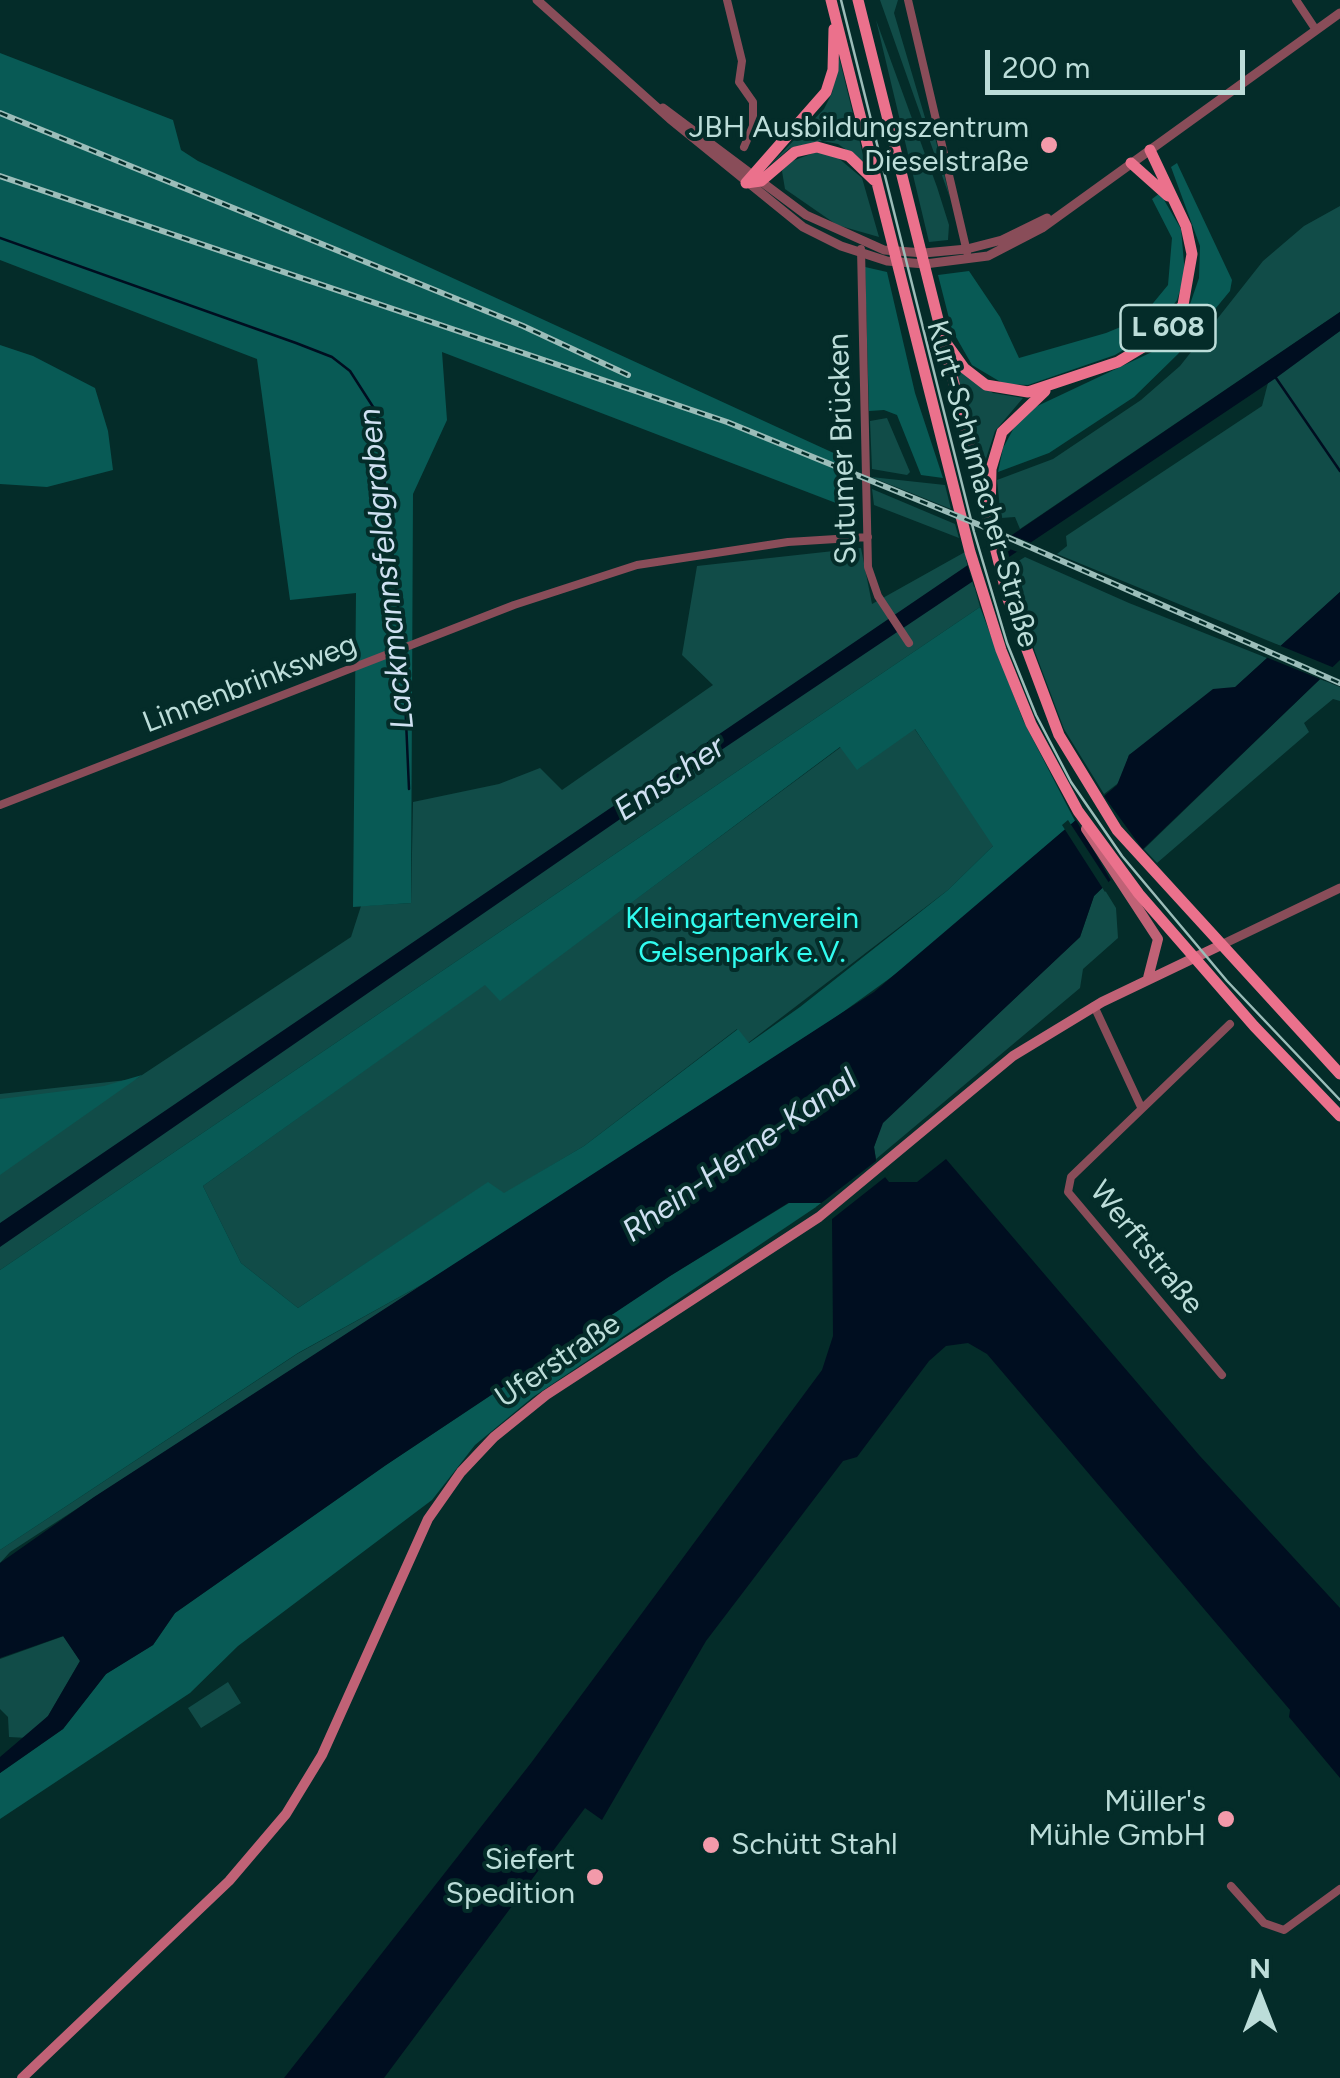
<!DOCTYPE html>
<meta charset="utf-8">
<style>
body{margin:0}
#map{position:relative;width:1340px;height:2078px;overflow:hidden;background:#042c29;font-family:Figtree,sans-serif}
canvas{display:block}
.north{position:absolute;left:1210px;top:1948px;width:100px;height:100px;-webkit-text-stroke:8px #042c29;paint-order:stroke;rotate:0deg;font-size:28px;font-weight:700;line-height:40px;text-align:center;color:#bcddd9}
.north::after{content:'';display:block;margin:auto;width:35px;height:45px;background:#bcddd9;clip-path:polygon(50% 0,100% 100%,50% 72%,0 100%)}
.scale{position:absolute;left:985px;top:50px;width:260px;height:45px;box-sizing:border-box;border:5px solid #bcddd9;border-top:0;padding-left:12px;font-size:30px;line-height:35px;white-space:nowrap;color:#bcddd9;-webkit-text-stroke:8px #042c29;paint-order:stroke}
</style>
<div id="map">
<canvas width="1340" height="2078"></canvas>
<div class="north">N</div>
<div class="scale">200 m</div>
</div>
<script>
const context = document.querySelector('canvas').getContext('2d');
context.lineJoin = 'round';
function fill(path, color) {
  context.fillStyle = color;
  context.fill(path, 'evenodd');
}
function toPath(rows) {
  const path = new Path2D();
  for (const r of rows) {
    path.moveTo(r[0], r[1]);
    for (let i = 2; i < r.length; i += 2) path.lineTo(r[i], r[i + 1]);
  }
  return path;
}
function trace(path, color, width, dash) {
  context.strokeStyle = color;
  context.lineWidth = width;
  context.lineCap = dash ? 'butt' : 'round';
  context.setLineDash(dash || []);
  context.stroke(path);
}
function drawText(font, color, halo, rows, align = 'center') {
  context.font = font + ' Figtree,sans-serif';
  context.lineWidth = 8;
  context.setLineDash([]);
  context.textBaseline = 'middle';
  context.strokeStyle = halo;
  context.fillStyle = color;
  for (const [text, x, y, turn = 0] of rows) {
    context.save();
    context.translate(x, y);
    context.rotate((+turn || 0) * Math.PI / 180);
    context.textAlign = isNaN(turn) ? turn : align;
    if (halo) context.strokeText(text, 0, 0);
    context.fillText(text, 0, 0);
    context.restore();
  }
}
const green = toPath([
 [880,0,898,0,894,13,926,121,931,121,950,198],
 [876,20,937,187,949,225,948,240,929,242],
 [839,57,865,163,838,144,822,141,790,148,770,165,824,109,832,93],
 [816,152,836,156,862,178,879,237,837,225,785,189,782,171,787,163],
 [1340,206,1340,312,1020,529,1015,517,1001,518,997,480,1053,459,1141,400,1180,366,1263,261,1304,226],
 [1340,331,1340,592,1281,646,1057,554,1067,546,1066,536,1262,406,1269,379],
 [955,367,993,393,1023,398,995,431,983,468],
 [887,418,910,472,907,475,872,469,870,421],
 [871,477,945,485,951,509],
 [872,489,955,524,959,538,874,505],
 [861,548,872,604,965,552,980,607,0,1270,0,1094,136,1079,351,937,361,906,411,903,413,802,499,784,540,768,562,790,713,685,682,655,697,566],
 [1025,557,1129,603,1267,658,1235,688,1129,755,1121,781,1104,794,1064,729,1035,652,1012,565],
 [1320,679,1340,687,1340,701,1333,699,1304,723,1309,732,1157,863,1144,849],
 [914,728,994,845,948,890,748,1043,737,1029,584,1146,504,1194,488,1183,298,1308,241,1263,203,1186,485,984,500,1000,841,747,858,769],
 [1103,887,1116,908,1118,938,1083,969,1080,988,876,1159,874,1147,882,1123,1080,937,1094,896],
 [432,1279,10,1552,0,1563,0,1550,297,1354],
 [64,1636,80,1661,48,1716,28,1738,9,1737,8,1717,0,1709,0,1659],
 [228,1682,241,1703,201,1728,188,1708]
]);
const forest = toPath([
 [0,53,173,120,181,150,198,161,851,461,849,508,442,352,447,420,413,494,411,903,353,907,356,593,290,600,257,359,0,260],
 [1177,163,1232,280,1230,291,1178,354,1134,397,1049,453,998,472,1003,448,1016,424,1031,409,1154,351,1187,313,1199,278,1200,246,1171,167],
 [1160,193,1181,229,1185,274,1177,300,1154,332,1115,355,1028,385,1004,384,972,365,952,330,938,275,969,271,1000,317,1019,358,1106,333,1140,319,1168,285,1172,238,1152,199],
 [865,267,887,272,915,393,943,478,921,475,897,415,884,410,869,411],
 [0,345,33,356,95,388,108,431,113,470,47,487,0,484],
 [980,607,1023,720,1075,821,915,960,832,1020,432,1279,298,1353,0,1550,0,1270],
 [915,729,993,846,948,890,800,1007,749,1043,738,1029,584,1146,504,1193,488,1182,298,1308,241,1263,203,1186,485,985,500,1001,840,747,857,770],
 [142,1075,0,1175,0,1099,104,1086],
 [789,1203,822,1203,533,1397,475,1445,432,1500,238,1646,190,1693,0,1819,0,1773,63,1729,106,1674,153,1645,175,1613,386,1465,670,1276]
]);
const water = toPath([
 [1340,312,1340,331,1276,378,684,775,0,1247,0,1223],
 [1340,592,1340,660,1094,896,1080,937,883,1123,874,1147,877,1167,889,1182,917,1182,946,1159,1199,1455,1340,1608,1340,1778,1289,1717,1290,1710,987,1354,968,1343,946,1346,929,1361,857,1457,843,1461,706,1641,602,1820,585,1808,384,2078,284,2078,531,1763,822,1370,833,1336,832,1218,821,1203,788,1203,670,1276,386,1465,175,1613,153,1645,106,1674,63,1729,0,1773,0,1757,48,1716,80,1661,63,1636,0,1658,0,1563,94,1497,874,992,1117,785,1129,755,1213,689,1235,687]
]);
const pier = toPath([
 [1006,533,1037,545,1023,554,1007,548,1011,563,974,587,966,560],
 [1275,644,1281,646,1337,669,1325,681,1263,656],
 [1101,792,1146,854,1113,884,1073,815],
 [1068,820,1111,886,1105,892,1062,825],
 [880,1158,889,1174,827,1223,816,1207]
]);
const stream = toPath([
 [0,238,296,343,332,357,350,371,377,413,402,644],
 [1276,378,1340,471],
 [403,652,409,789]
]);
const minor = toPath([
 [727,0,742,61,739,82,753,102,753,126,744,147],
 [908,0,967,252],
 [1296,0,1316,30],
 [861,249,868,567,878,596,909,643],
 [0,805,514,605,637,565,788,542,868,537],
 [1094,1006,1141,1107],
 [1222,1375,1068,1192,1071,1177,1230,1024],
 [1231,1886,1264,1923,1284,1930,1340,1889]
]);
const tertiary = toPath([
 [537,0,670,119,803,227,841,246,887,261,925,264,988,256,1042,228,1340,13],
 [663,108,806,215,884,250,924,253,967,249,1002,240,1047,218],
 [1219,946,1340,888]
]);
const secondary = toPath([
 [1086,829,1158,939,1148,978],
 [22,2078,229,1881,286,1814,322,1755,428,1519,461,1472,494,1437,546,1395,819,1217,1013,1056,1102,1002,1219,946]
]);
const primary = toPath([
 [831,0,970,552,1001,650,1031,724,1078,811,1139,894,1254,1026,1340,1116],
 [858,0,1008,599,1059,735,1117,830,1340,1074],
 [1131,163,1168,196],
 [746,183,826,92,833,70,834,29],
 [746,183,761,181,795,152,817,147,849,156,874,180],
 [946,343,964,368,986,385,1028,392,1118,362,1158,338,1183,305,1192,254,1186,226,1150,150],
 [990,517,991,469,1002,432,1045,391]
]);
const tram = toPath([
 [841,0,974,532,1007,643,1036,715,1071,782,1122,856,1227,981,1340,1100]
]);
const rail = toPath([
 [0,113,523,326,628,375],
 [0,176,727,422,982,526,1340,683]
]);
const markers = [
 [1049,145,10,"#f39aaa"],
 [1226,1819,10,"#f39aaa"],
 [711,1845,10,"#f39aaa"],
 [595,1877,10,"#f39aaa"]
];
const shields = [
 [1168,328,95]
];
const shieldNames = [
 ["L 608",1168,328]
];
const poiNames = [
 ["JBH Ausbildungszentrum",1029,128],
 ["Dieselstraße",1029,162],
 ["Müller's",1206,1802],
 ["Mühle GmbH",1206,1836],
 ["Schütt Stahl",731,1845,"left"],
 ["Siefert",575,1860],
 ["Spedition",575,1894]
];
const streetNames = [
 ["Sutumer Brücken",843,449,-92],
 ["Kurt-Schumacher-Straße",982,484,74],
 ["Linnenbrinksweg",250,684,-21],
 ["Werftstraße",1146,1248,51],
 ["Uferstraße",558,1361,-34]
];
const parkNames = [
 ["Kleingartenverein",742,919],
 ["Gelsenpark e.V.",742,953]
];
const waterNames = [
 ["Lackmannsfeldgraben",387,569,-96],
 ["Emscher",670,779,-34],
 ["Rhein-Herne-Kanal",740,1156,-35]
];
fill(green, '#114c48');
fill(forest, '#085a55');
fill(water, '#000e20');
fill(pier, '#042c29');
trace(stream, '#000e20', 2.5);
trace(minor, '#894d59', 8);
trace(tertiary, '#894d59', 9);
trace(secondary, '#c06276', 10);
trace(primary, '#eb718c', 11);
trace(tram, '#9bbdb9', 2.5);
trace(rail, '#9bbdb9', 6);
trace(rail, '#042c29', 2.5, [8]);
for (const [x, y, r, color] of markers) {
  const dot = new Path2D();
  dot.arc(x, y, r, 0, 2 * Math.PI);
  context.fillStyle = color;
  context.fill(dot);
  trace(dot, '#042c29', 4);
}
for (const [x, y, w] of shields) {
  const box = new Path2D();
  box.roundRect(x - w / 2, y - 23, w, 46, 8);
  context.fillStyle = '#042c29';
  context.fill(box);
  trace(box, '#bcddd9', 2.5);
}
drawText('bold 28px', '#bcddd9', null, shieldNames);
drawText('30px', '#bcddd9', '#042c29', poiNames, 'right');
drawText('30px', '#bcddd9', '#042c29', streetNames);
drawText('30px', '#31fcef', '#042c29', parkNames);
drawText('italic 32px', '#cfe0f1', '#042c29', waterNames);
</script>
